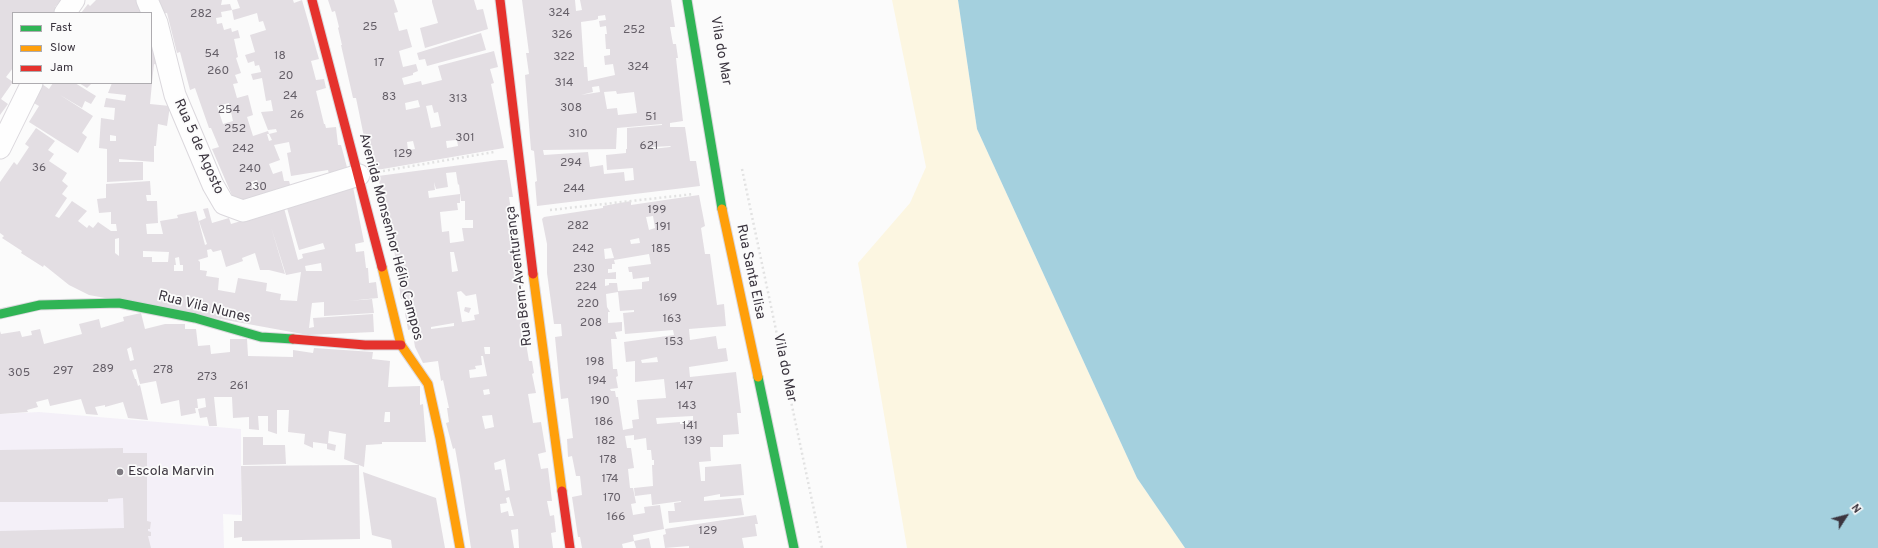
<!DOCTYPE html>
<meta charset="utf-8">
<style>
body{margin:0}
#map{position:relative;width:1878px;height:548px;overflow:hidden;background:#fbfbfb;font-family:Overpass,sans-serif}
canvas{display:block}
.legend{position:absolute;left:12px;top:12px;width:140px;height:72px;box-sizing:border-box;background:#fbfbfb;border:1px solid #aeacb0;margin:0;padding:5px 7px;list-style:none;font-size:12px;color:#3b353f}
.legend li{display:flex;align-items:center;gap:8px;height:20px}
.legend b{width:20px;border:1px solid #aeacb0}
.north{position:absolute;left:1826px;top:496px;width:40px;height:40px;-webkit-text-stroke:3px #fbfbfb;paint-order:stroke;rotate:54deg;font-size:11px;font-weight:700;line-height:16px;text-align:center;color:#3b353f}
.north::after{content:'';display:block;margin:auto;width:14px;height:18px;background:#3b353f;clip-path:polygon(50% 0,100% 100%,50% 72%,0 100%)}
</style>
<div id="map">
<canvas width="1878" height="548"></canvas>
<ul class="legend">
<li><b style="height:5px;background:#30b455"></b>Fast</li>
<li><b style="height:5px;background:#ff9f0a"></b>Slow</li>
<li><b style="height:5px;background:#e5322d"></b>Jam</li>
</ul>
<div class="north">N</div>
</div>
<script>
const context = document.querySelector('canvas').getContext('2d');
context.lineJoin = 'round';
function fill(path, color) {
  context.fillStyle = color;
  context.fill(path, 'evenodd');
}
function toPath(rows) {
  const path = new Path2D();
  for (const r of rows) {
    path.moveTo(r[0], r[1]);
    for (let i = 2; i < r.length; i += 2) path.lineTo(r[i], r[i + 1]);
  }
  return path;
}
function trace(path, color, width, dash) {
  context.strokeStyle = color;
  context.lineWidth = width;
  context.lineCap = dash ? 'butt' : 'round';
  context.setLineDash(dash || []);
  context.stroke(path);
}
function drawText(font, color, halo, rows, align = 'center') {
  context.font = font + ' Overpass,sans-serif';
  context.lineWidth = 3.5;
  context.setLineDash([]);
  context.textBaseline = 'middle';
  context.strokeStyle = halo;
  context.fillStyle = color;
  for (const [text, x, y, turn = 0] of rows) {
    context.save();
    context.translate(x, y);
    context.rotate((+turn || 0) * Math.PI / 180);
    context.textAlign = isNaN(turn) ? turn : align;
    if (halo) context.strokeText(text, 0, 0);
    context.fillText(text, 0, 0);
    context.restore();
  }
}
const built = toPath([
 [39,412,241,429,241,515,223,514,224,548,0,548,0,414]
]);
const sand = toPath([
 [892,0,958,0,977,129,1137,478,1185,548,907,548,858,263,910,203,926,167]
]);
const water = toPath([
 [958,0,1878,0,1878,548,1185,548,1137,478,977,129]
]);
const building = toPath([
 [0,0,61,0,55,7,59,9,56,13,13,13,13,68,6,77,13,82,1,99,8,104,0,115],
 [96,0,140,0,147,13,81,13,88,4,90,6],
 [159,0,222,0,221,5,230,4,232,10,221,12,222,17,216,18,217,24,222,23,224,30,231,28,232,32,238,30,240,38,234,39,238,57,236,58,241,73,235,75,238,83,233,84,237,98,248,95,253,115,247,117,253,136,268,131,269,134,267,134,269,141,272,140,269,134,277,132,276,129,268,130,261,112,273,111,271,100,266,101,262,78,253,80,251,74,261,72,259,65,255,66,254,61,248,63,245,55,255,52,250,35,266,30,263,21,259,22,257,13,234,20,232,10,240,8,237,0,293,0,294,3,302,0,319,59,311,61,316,80,324,79,326,88,316,91,324,124,325,124,326,128,336,127,338,145,341,145,348,171,329,174,328,170,291,176,287,153,291,152,289,142,274,145,280,160,269,164,273,174,282,171,284,181,289,181,292,191,237,207,212,149,219,147,211,128,209,128,195,88,190,90,180,52,177,53,167,13,162,14],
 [229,103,233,121,223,124,217,106],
 [257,180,260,188,253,190,251,182],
 [328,0,394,0,398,12,394,13,399,31,407,29,412,47,399,51,403,67,416,64,418,71,413,73,413,75,402,78,404,85,421,81,422,85,442,80,438,66,494,51,498,67,490,69,494,83,491,84,504,148,371,171,356,98,353,98,341,45,342,45,338,28,339,27,335,11,332,12],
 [418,100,420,107,406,110,405,103],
 [432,105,434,113,438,112,441,126,431,128,426,106],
 [457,140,458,146,447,148,446,141],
 [413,141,415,149,408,150,407,142],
 [432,0,474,0,477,10,483,9,488,29,425,48,420,28,438,23,432,2],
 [522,0,575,0,576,11,582,10,580,0,671,0,675,27,670,27,673,44,676,44,678,58,676,58,683,121,670,123,670,127,685,127,690,161,696,161,700,186,537,206,535,182,537,181,534,151,531,150,525,75,529,74,526,53,529,53],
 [605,15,606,20,599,21,600,27,606,26,607,34,605,34,606,49,610,49,610,55,604,56,605,65,613,64,615,75,588,81,587,67,584,67,581,22,595,20,598,19,598,16],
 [599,86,600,92,581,95,593,92,592,87],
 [616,91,617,94,634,92,637,113,618,115,617,108,607,109,604,92],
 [662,124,662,125,627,128,627,149,626,149,626,153,606,155,607,170,633,168,634,180,625,181,624,172,604,174,603,165,590,167,588,152,544,155,543,150,616,149,617,128],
 [671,146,670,147,652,149,652,147],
 [481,33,486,50,427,66,425,59,419,60,417,53],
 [151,39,159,65,154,64,152,82],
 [53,83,75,83,96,96,91,104,85,101,82,108,60,95,93,116,82,133,87,137,78,153,29,122,39,106,32,102,42,84,49,89],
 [79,83,92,83,87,88],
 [112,83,152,83,150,104,170,106,167,126,158,124,156,146,154,146,154,162,119,159,119,162,143,162,143,180,107,182,107,149,99,148,101,118,114,120,115,108,104,107,106,98,125,101,126,95,108,93],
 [110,135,116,136,116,141,110,141],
 [36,128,55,141,48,150,54,154,49,161,67,173,62,181,68,186,62,194,67,198,55,216,59,218,72,201,87,211,78,221,87,228,89,225,93,228,98,222,111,231,117,231,116,224,111,224,111,212,99,213,97,199,106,198,106,184,150,181,151,195,146,195,147,201,157,201,158,223,146,224,147,234,163,234,160,221,178,218,177,215,196,211,205,245,207,244,199,221,206,218,203,209,208,208,212,223,229,218,231,224,284,208,298,260,303,258,302,254,325,249,323,243,299,250,287,208,353,187,364,242,355,244,356,252,364,251,366,268,368,268,369,283,376,282,378,298,348,301,372,299,374,313,324,316,324,302,312,303,309,328,314,327,313,318,373,314,374,332,308,335,89,295,69,285,44,265,43,267,21,253,22,251,2,238,4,236,0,233,0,182,14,162,17,165,29,147,25,144],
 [271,227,286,275,301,272,297,301,280,300,281,294,266,291,267,283,238,278,235,293,218,290,219,278,206,276,207,271,200,270,200,262,198,260,208,257,207,250,211,249,213,252,221,250,226,267,243,261,242,258,255,253,260,270,269,270,285,274],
 [119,238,119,256,115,253,115,239],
 [143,251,169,252,168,262,152,262,152,257,143,257],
 [179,257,180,265,183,265,183,271,174,271,174,265,176,265,175,258],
 [321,263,322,271,306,271,305,266],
 [499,160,507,160,513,197,509,197,512,217,508,217,510,235,516,271,521,270,523,286,520,286,526,322,524,322,528,343,526,343,529,361,532,361,534,373,532,374,536,393,528,394,533,423,541,422,546,452,538,454,541,469,548,468,552,501,547,501,550,516,554,515,556,532,551,533,553,548,519,548,518,529,511,530,514,548,471,548,460,476,455,448,453,449,446,423,449,422,447,408,449,408,443,380,441,381,438,361,423,363,415,347,412,329,408,330,405,313,411,313,408,298,401,299,390,220,386,204,381,205,378,191,381,190,378,176],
 [456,172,458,185,459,184,461,201,465,201,465,220,473,220,473,228,462,228,464,241,450,243,449,231,442,232,440,212,458,210,457,203,460,203,460,194,429,198,428,191,435,190,434,182,436,189,448,187,446,173],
 [450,252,454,252,458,271,452,272],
 [461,291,466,296,476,294,479,314,474,315,475,320,462,322,457,292],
 [454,323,454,326,431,329,431,327],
 [484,347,490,347,490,354,485,354],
 [481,356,483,356,487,376,470,378,469,370,476,369,475,366,482,365],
 [489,389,490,394,484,395,483,390],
 [492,415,494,427,485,429,482,416],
 [505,459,510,490,505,491,501,469,495,470,494,463],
 [509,497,514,516,509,516,508,511,501,513,500,504,507,503,506,498],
 [699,195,705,226,701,228,705,254,710,254,717,305,724,304,726,326,689,329,690,340,716,336,718,349,726,348,728,361,689,367,690,377,736,372,741,413,737,413,739,434,723,435,723,447,710,447,711,461,699,462,701,481,705,481,705,467,741,464,744,495,720,497,720,494,704,497,704,501,741,498,744,515,669,523,668,511,675,511,674,503,681,502,681,501,652,505,651,494,635,496,634,488,653,486,652,465,654,465,654,460,652,460,651,450,647,450,646,438,634,440,634,435,625,436,627,448,631,448,634,468,628,469,630,488,633,488,636,503,631,504,633,515,645,513,644,507,660,505,664,529,633,535,634,541,622,544,623,548,582,548,580,537,578,537,572,497,582,495,580,476,576,476,572,456,568,457,567,439,573,438,568,398,561,399,555,337,562,336,561,324,554,324,547,273,547,244,542,219,544,217,603,208,603,206,631,201,631,205],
 [653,216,655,228,649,230,646,217],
 [639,238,640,243,631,244,630,240],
 [611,248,614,258,605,259,604,249],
 [649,254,651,264,628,267,629,272,632,272,633,279,649,277,649,281,642,282,642,289,618,291,617,283,609,283,609,285,605,286,605,279,616,279,616,272,608,273,608,269,612,269,612,264,615,264,614,260],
 [618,292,620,311,634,310,634,312,623,313,625,334,673,330,674,335,624,342,626,362,635,361,635,382,664,379,666,398,637,400,639,419,632,420,633,428,623,430,618,397,616,397,615,391,611,391,610,389,618,388,616,377,618,376,617,369,613,369,611,339,617,339,615,332,622,331,622,322,608,323,608,312,610,312,607,307,606,294],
 [657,357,658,362,642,363,641,360],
 [693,416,693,420,688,420,688,424,680,424,680,422,657,424,656,418],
 [465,307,471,308,469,313,464,311],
 [141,313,145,329,165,324,185,324,185,329,196,329,198,346,210,345,211,354,230,352,230,339,247,339,248,356,293,357,293,350,313,353,314,348,373,352,372,359,390,361,388,387,420,386,420,405,423,404,426,442,382,442,382,444,366,445,364,467,359,465,360,539,242,541,242,537,234,538,234,521,242,521,241,466,359,465,344,459,346,434,329,431,328,443,336,445,335,451,327,449,327,444,313,442,313,448,304,444,305,434,288,432,289,410,277,410,277,434,268,431,268,416,258,416,259,430,249,429,249,417,233,418,232,397,214,397,217,426,209,426,207,417,200,418,198,409,206,407,205,398,197,399,198,408,195,408,196,413,181,416,179,400,161,404,156,381,140,384,136,369,132,370,135,379,136,379,138,386,140,385,148,420,128,418,123,402,105,407,105,405,95,407,98,415,86,414,81,399,50,406,48,399,36,402,38,407,27,410,28,412,0,414,0,331,1,334,20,331,22,337,32,335,31,331,40,329,44,344,82,334,79,324,99,319,101,328,124,321,123,317],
 [131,347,134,360,130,361,127,349],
 [385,412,390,412,390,422,384,422],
 [243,437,263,437,263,445,285,445,286,464,243,465],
 [123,448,123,453,147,453,147,521,151,522,150,529,148,529,148,531,151,532,151,536,148,536,151,548,0,548,0,531,124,528,123,498,108,499,108,502,0,502,0,450],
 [363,472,436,498,445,548,392,548,391,540,372,535],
 [756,515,758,524,755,524,757,536,742,538,744,548,689,548,689,546,665,548,663,535,666,534,665,529],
 [649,538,651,548,636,548,634,541]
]);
const path = toPath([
 [742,169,822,548],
 [383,171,494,152],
 [550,210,694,194]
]);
const street = toPath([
 [147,0,157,23,175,95,213,185,224,204,243,211,359,175],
 [65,13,74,0],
 [0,148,32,83]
]);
const fast = toPath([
 [687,0,722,209],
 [0,314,40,305,119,303,195,318,261,337,293,339],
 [758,377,794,548]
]);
const slow = toPath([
 [722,209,758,377],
 [382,267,401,345,428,384,440,438,460,548],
 [533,274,562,491]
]);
const jam = toPath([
 [312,0,382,267],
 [500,0,533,274],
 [293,339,365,345,401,345],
 [562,491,570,548]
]);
const markers = [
 [120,472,4,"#7e7a81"]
];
const numberNames = [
 ["324",559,14],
 ["282",201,15],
 ["25",370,28],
 ["252",634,31],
 ["326",562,36],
 ["54",212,55],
 ["18",280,57],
 ["322",564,58],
 ["17",379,64],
 ["324",638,68],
 ["260",218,72],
 ["20",286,77],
 ["314",564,84],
 ["24",290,97],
 ["83",389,98],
 ["313",458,100],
 ["308",571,109],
 ["254",229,111],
 ["26",297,116],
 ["51",651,118],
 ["252",235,130],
 ["310",578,135],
 ["301",465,139],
 ["621",649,147],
 ["242",243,150],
 ["129",403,155],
 ["294",571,164],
 ["36",39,169],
 ["240",250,170],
 ["230",256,188],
 ["244",574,190],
 ["199",657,211],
 ["282",578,227],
 ["191",663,228],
 ["242",583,250],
 ["185",661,250],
 ["230",584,270],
 ["224",586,288],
 ["169",668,299],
 ["220",588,305],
 ["163",672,320],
 ["208",591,324],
 ["153",674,343],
 ["198",595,363],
 ["289",103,370],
 ["278",163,371],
 ["297",63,372],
 ["305",19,374],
 ["273",207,378],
 ["194",597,382],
 ["261",239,387],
 ["147",684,387],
 ["190",600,402],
 ["143",687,407],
 ["186",604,423],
 ["141",690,427],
 ["182",606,442],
 ["139",693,442],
 ["178",608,461],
 ["174",610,480],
 ["170",612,499],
 ["166",616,518],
 ["129",708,532]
];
const streetNames = [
 ["Vila do Mar",720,51,80],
 ["Rua 5 de Agosto",198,147,66],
 ["Avenida Monsenhor Hélio Campos",390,237,75],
 ["Rua Santa Elisa",750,272,78],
 ["Rua Bem-Aventurança",520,276,-97],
 ["Rua Vila Nunes",204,308,14],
 ["Vila do Mar",784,368,78]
];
const poiNames = [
 ["Escola Marvin",128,472]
];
fill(built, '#f4f0f8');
fill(sand, '#fcf6e1');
fill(water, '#a4d0de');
fill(building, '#e3dee3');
trace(street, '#dbd8dd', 23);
trace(fast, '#dbd8dd', 11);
trace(slow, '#dbd8dd', 11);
trace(jam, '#dbd8dd', 11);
trace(path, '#e2e2e2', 2.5, [2, 3]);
trace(street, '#fefefe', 21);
trace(fast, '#30b455', 9);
trace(slow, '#ff9f0a', 9);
trace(jam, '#e5322d', 9);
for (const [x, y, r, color] of markers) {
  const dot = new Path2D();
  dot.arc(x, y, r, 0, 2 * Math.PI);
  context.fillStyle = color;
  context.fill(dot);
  trace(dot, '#fbfbfb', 1.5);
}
drawText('12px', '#655f68', null, numberNames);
drawText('14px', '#3b353f', '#fbfbfb', streetNames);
drawText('14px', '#3b353f', '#fbfbfb', poiNames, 'left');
</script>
